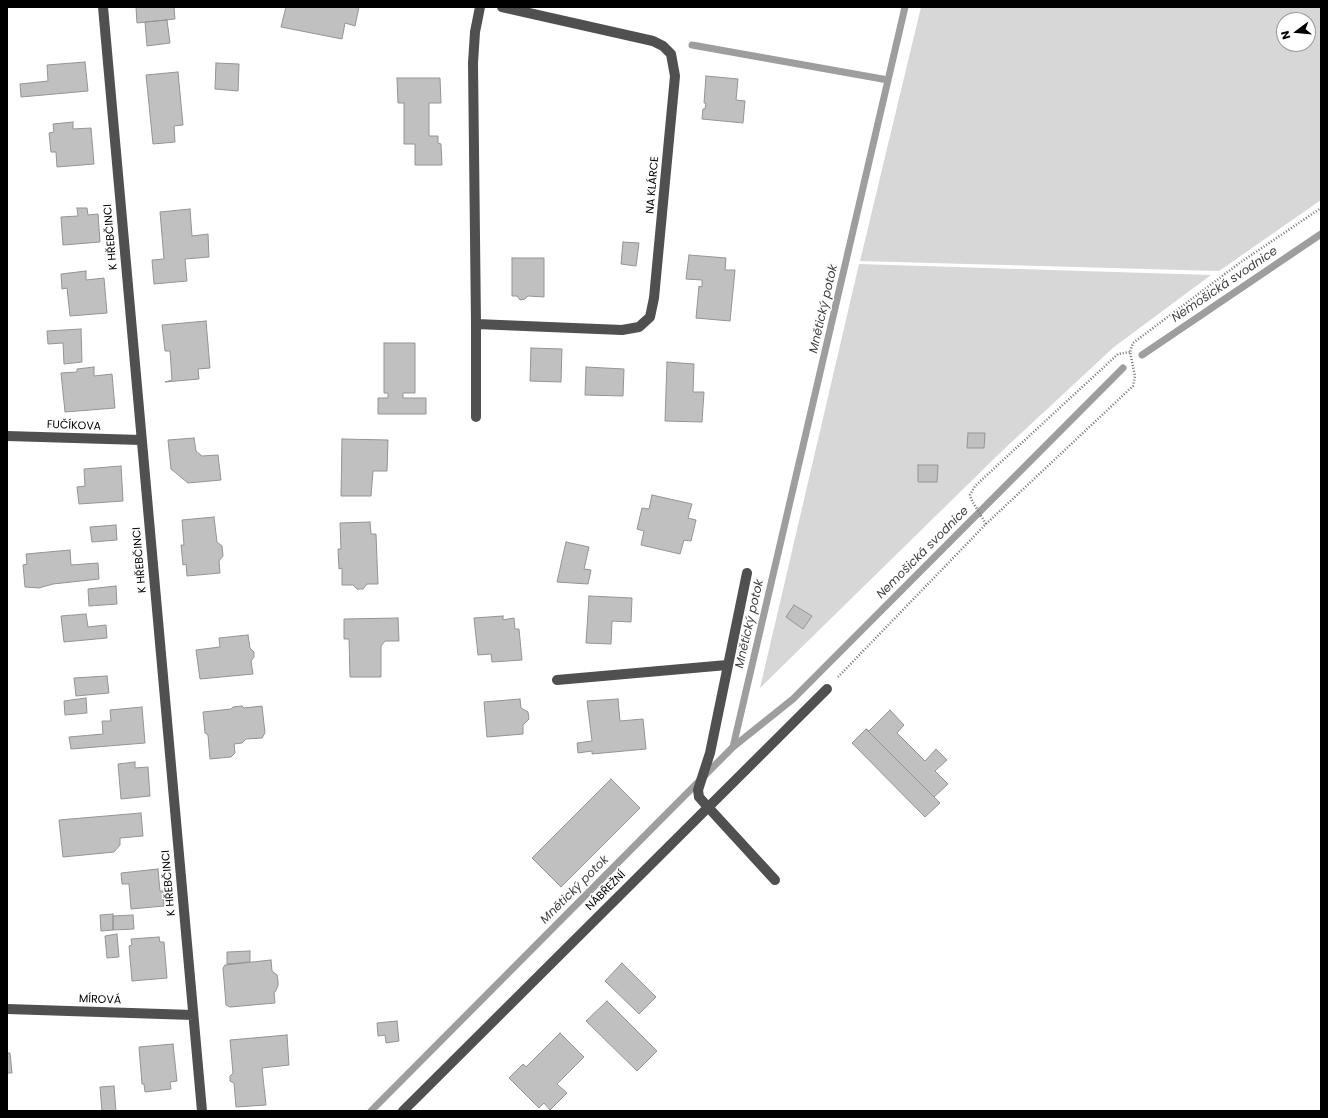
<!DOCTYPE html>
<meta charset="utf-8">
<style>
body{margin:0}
#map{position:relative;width:1328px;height:1118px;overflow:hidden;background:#fff;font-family:Poppins,sans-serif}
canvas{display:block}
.frame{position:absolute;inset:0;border:8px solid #000;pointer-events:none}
.north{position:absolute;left:1276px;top:12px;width:40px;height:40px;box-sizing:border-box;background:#fff;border:1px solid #999;border-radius:50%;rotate:254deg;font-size:11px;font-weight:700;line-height:16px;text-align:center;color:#000}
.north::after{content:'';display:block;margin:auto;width:14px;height:18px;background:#000;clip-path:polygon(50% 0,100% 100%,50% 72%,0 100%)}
</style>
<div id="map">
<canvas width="1328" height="1118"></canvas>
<div class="frame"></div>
<div class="north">N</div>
</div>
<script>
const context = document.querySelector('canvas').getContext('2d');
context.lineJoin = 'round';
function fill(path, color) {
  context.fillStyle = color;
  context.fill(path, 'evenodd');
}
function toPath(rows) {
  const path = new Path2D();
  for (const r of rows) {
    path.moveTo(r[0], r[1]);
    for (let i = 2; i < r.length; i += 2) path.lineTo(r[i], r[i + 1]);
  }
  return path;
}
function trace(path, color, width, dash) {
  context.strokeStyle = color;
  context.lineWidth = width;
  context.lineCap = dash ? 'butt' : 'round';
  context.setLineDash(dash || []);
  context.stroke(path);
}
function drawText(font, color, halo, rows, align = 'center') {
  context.font = font + ' Poppins,sans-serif';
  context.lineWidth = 3;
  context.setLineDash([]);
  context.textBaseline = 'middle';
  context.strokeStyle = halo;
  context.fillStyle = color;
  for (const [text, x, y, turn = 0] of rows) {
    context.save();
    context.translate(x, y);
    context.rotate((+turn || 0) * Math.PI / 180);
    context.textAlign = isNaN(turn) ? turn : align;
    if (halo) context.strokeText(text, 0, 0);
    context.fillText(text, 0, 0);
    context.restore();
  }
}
const green = toPath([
 [921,7,1321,7,1321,200,1219,271,860,261],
 [1284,20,1308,20,1308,44,1284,44],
 [859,264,1211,275,1114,347,1002,451,760,688]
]);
const stream = toPath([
 [692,45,888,80],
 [1142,355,1321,234],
 [733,747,793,699,1123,368],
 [371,1111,733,747,905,7]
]);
const building = toPath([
 [136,7,174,7,175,19,137,23,136,7],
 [286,7,359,7,355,26,345,23,342,39,281,27,286,7],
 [167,20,170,43,147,46,145,22,167,20],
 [85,62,88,91,21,97,20,84,48,81,47,65,85,62],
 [216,63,239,64,238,91,215,89,216,63],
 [178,72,183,125,174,126,175,142,153,144,146,75,178,72],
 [706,76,738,79,736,100,745,101,743,123,702,119,703,109,705,109,706,103,704,103,706,76],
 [397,78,440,78,441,103,429,103,429,136,438,136,438,143,441,144,442,165,415,165,415,144,404,144,404,103,398,103,397,78],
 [73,122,73,129,91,128,94,164,57,167,56,152,51,152,49,133,54,132,53,124,73,122],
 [77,208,87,208,88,215,98,214,100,242,63,245,61,217,78,216,77,208],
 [190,209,192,236,208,234,209,257,185,259,187,281,154,284,152,260,164,259,160,212,190,209],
 [623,242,639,243,636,266,621,264,623,242],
 [689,255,726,258,725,270,735,270,730,321,696,318,699,286,702,287,702,280,686,279,689,255],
 [512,258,544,258,544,297,528,296,525,299,520,300,517,296,512,296,512,258],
 [86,271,86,280,104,278,107,313,70,316,67,288,62,289,61,274,86,271],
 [206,321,210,368,198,369,199,379,165,382,172,380,170,351,165,351,162,325,206,321],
 [81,329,82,362,64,364,63,343,48,344,47,331,81,329],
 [384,343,415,343,415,393,403,393,403,398,426,398,426,414,378,414,378,398,388,398,388,393,384,393,384,343],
 [531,348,562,349,561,382,530,381,531,348],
 [667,362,694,364,693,392,704,392,702,422,665,421,667,362],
 [94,367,94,376,112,374,115,408,65,412,61,373,77,372,77,369,94,367],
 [586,367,624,369,623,396,585,395,586,367],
 [968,433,985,433,984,448,967,448,968,433],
 [194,438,196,451,202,456,218,455,221,480,188,483,171,469,168,440,194,438],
 [342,439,388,440,387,471,373,471,371,496,341,496,342,439],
 [918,465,938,465,937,482,918,482,918,465],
 [121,466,123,501,79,504,77,487,85,486,84,469,121,466],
 [652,495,692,504,688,518,696,520,691,541,684,540,680,554,641,545,644,531,637,529,642,508,649,509,652,495],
 [214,517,217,542,222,546,223,556,219,561,220,573,187,576,186,564,183,565,181,545,184,545,182,520,214,517],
 [370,522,371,534,376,534,378,584,367,584,363,589,357,589,353,585,342,585,342,568,339,569,338,549,341,549,340,523,370,522],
 [116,525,117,540,92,542,90,527,116,525],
 [566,542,589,547,584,569,591,570,588,584,557,582,566,542],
 [70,550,71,565,98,563,99,579,53,584,39,588,25,587,23,565,27,564,26,554,70,550],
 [116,586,117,604,89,606,88,589,116,586],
 [589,596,632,598,631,622,612,621,611,644,586,643,589,596],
 [794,605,812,616,803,629,786,617,794,605],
 [86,614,88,627,106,625,107,638,64,642,61,616,86,614],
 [503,616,503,620,514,618,515,629,519,629,522,660,492,662,491,654,478,655,474,618,503,616],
 [398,618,399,641,385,641,381,646,381,677,350,677,349,639,344,639,344,619,398,618],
 [248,635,250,648,254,652,254,657,251,661,253,674,200,679,196,650,220,647,219,638,248,635],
 [107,676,109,693,76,696,74,678,107,676],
 [86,698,87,713,65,715,64,701,86,698],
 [520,699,521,708,528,712,529,719,523,725,523,734,487,737,484,702,520,699],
 [618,699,620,721,643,719,646,749,592,754,592,751,578,753,577,743,592,741,587,701,618,699],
 [242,706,244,708,262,706,265,733,262,738,246,739,242,743,234,744,235,753,231,757,210,759,208,735,205,733,203,712,231,709,233,707,242,706],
 [142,707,145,743,71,749,69,737,103,734,102,721,111,721,110,710,142,707],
 [890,710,904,725,897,733,925,761,936,749,947,760,935,771,948,784,934,797,940,803,866,729,869,731,890,710],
 [866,729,940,803,925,817,852,743,866,729],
 [135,762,135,768,148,767,150,796,121,799,118,764,135,762],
 [611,779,640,808,561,887,532,858,611,779],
 [141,813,143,836,120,838,120,845,114,852,63,857,59,820,141,813],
 [158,869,160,891,163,891,164,906,131,909,129,884,122,884,121,873,158,869],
 [113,914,113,930,101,931,100,915,113,914],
 [133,915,134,929,113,930,113,916,133,915],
 [117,934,119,957,107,958,105,936,117,934],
 [159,937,160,942,164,942,167,978,132,981,129,946,132,945,131,939,159,937],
 [250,951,250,962,227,964,227,952,250,951],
 [271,960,272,971,277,975,278,981,278,986,275,992,274,992,275,1003,230,1007,226,1005,223,968,225,965,271,960],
 [622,963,656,997,639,1014,605,981,622,963],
 [607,1001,657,1051,637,1071,586,1021,607,1001],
 [397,1021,399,1041,386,1043,385,1035,378,1036,377,1023,397,1021],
 [560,1033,584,1057,557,1084,567,1093,550,1110,544,1103,539,1108,509,1078,523,1064,526,1067,560,1033],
 [287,1035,289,1065,262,1068,266,1105,236,1107,234,1083,230,1081,230,1076,233,1073,230,1040,287,1035],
 [173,1044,177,1081,170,1082,171,1089,145,1092,144,1084,142,1084,139,1047,173,1044],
 [7,1053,10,1053,12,1073,7,1073,7,1053],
 [114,1086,116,1111,102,1111,100,1087,114,1086]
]);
const path = toPath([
 [986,524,971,499,970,495,975,486,1118,354,1130,352],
 [838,677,986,524,1133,386,1135,376,1130,352,1133,343,1241,262,1321,208]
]);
const minor = toPath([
 [103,7,202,1111],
 [480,7,475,32,473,63,476,324,622,330,639,327,650,317,654,298,675,76,671,54,663,46,653,41,502,7],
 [476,324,476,417],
 [7,436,141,440],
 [747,573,710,753,698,790,699,797,707,806,775,880],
 [557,680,727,665],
 [7,1009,193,1015],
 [403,1111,827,689]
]);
const streetNames = [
 ["NA KLÁRCE",653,185,-85],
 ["K HŘEBČINCI",111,237,-95],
 ["FUČÍKOVA",74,426,2],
 ["K HŘEBČINCI",140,560,-95],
 ["K HŘEBČINCI",169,883,-95],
 ["NÁBŘEŽNÍ",606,891,-45],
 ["MÍROVÁ",100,1000,2]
];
const waterNames = [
 ["Nemošická svodnice",1225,285,-34],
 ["Mnětický potok",824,309,-77],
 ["Nemošická svodnice",923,553,-45],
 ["Mnětický potok",750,624,-77],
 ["Mnětický potok",575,890,-45]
];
fill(green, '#d7d7d7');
trace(stream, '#9e9e9e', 7);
fill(building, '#c0c0c0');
trace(building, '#949494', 1);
trace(path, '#727272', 2.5, [1, 2]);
trace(minor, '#505050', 10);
drawText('11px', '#000', '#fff', streetNames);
drawText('italic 12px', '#3f3f3f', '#fff', waterNames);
</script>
